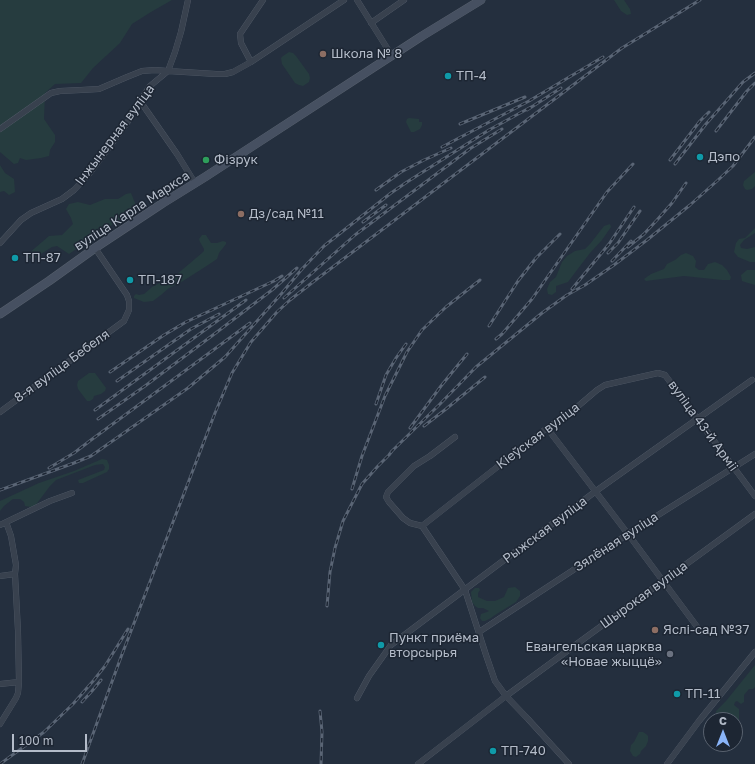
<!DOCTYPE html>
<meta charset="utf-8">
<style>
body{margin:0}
#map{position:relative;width:755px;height:764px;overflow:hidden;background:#242f3e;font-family:"Golos Text",sans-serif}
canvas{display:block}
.north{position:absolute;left:703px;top:712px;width:40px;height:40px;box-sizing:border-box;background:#1d2633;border:1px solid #59626f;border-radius:50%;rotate:0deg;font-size:11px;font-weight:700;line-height:16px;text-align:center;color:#b4bcc9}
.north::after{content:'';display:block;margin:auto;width:14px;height:18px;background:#8ab4f8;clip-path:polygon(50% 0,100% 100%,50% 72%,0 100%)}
.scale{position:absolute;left:12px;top:734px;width:75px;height:18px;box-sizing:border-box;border:2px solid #b4bcc9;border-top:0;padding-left:5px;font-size:12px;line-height:14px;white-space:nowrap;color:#b4bcc9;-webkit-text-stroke:3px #1d2633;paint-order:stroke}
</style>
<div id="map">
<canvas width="755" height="764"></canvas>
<div class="north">С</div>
<div class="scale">100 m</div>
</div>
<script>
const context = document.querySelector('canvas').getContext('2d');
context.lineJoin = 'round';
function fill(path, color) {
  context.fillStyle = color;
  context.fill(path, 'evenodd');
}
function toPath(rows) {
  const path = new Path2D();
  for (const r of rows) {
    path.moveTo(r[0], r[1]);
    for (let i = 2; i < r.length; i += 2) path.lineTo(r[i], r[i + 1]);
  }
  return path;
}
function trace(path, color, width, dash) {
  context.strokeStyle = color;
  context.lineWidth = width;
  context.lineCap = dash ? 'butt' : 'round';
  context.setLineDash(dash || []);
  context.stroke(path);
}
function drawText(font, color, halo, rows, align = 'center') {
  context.font = font + ' "Golos Text",sans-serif';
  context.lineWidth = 3;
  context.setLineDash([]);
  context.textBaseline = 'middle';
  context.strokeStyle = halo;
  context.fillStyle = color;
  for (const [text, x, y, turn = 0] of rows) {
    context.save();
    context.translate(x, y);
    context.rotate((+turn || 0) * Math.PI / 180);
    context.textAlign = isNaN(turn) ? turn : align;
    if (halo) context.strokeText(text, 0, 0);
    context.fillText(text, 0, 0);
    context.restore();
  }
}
const green = toPath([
 [0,0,172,0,151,12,132,24,120,43,93,68,81,83,55,84,45,93,44,119,55,135,55,142,50,150,49,156,41,158,26,160,20,158,18,163,14,164,0,152],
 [614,0,624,0,630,9,631,14,627,15,621,11],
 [289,52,293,53,296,56,309,74,310,78,309,82,303,86,299,85,295,83,282,64,281,58,283,56],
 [409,118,419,119,419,122,422,122,422,125,420,129,414,132,411,132,406,122,407,119],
 [0,165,5,173,14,179,15,192,9,195,4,191,0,192],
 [755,172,755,186,752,189,747,190,745,189,743,185,744,181],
 [131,193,137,208,69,254,57,246,52,247,33,259,29,258,28,254,49,236,62,235,73,224,71,218,66,209,69,204,78,202,90,205,105,199,118,199,126,194],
 [610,224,611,227,602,240,590,253,577,270,568,282,556,286,556,292,552,295,548,294,547,289,550,282,556,277,562,262,567,256,575,251,585,249,590,244,604,226],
 [755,228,755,233,744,240,740,245,741,248,747,249,755,247,755,262,750,262,738,257,734,252,736,243,739,239,745,238],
 [202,235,206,235,211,243,217,243,223,241,226,242,226,244,219,253,217,259,205,267,183,281,169,288,161,295,153,301,144,302,134,298,134,296,136,294,139,295,144,294,152,287,176,275,202,253,204,251,204,249,200,242,199,239],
 [686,253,693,256,696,261,695,267,699,270,704,270,708,264,715,262,722,265,727,270,731,277,730,280,722,280,684,276,646,281,644,279,651,274,664,269,667,264,675,260,681,255],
 [747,270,755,270,755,285,748,283,742,281,741,275],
 [89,373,95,373,106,388,105,391,101,394,94,396,93,399,90,401,87,401,78,389,77,385,78,381],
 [102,459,107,460,109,465,109,469,107,472,83,483,79,483,78,480,104,470,105,467,103,464,95,465,56,480,50,486,35,506,31,507,25,506,24,502,20,499,13,499,4,506,0,511,0,520,0,501,39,483,74,471],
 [515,587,520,591,520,596,516,602,495,615,491,618,485,621,482,621,480,618,481,614,487,612,489,611,483,608,478,608,475,606,472,602,471,592,475,588,479,588,480,590,478,593,478,597,487,601,495,601,504,597,508,588],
 [755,665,755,687,753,689,749,689,744,695,744,702,741,704,737,701,735,702,734,705,739,709,739,720,735,722,735,720,728,720,726,718,717,717,716,711,726,701],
 [639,732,643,732,646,734,648,736,648,741,646,746,641,751,640,754,636,757,633,756,630,751,631,745,634,742]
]);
const street = toPath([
 [357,0,392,56],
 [371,23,404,0],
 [251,62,241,43,240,34,263,0],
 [140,101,177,154,195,183],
 [0,129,51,93,60,91,81,90,99,89,127,77,142,71,155,70,168,71,175,52,181,32,188,0],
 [0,243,21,220,31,213,62,199,74,190,89,174,107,150,127,123,140,101,150,86,168,71,216,74,225,74,233,72,251,62,344,0],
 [0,412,124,321,129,310,129,301,127,295,95,248],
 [547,428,628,534,701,632],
 [0,525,50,501,72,493],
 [422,526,547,428,570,413,597,390,605,385,658,373,665,375,755,496],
 [422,526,465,590,486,655,495,681,506,696,528,719,569,764],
 [422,526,410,523,403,518,389,502,386,497,388,492,414,466,430,456,455,437],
 [0,576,15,574],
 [479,632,628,534,755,454],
 [0,684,19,682],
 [357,698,369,676,391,645,596,491,752,380],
 [0,724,16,698,18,693,19,682,18,631,15,574,16,565,11,536,6,522],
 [418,764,506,696,574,646,755,514],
 [667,764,699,721,755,652]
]);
const secondary = toPath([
 [0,314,49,281,95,248,163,203,205,177,422,36,481,0]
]);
const rail = toPath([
 [527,110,561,88],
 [460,124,525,97],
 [716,131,747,91,755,83],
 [442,147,529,101,603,57],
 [670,160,700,121,709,112],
 [675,164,706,124,743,82,755,73],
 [376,190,401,172,424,160,451,148],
 [363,222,386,205],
 [628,247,644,234,657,220,672,203,686,183],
 [608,253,618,243,640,211],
 [612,261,631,241],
 [572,289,609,244,634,207],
 [284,298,355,235,471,148,502,129],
 [489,326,518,281,536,258,560,234],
 [496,339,502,334,532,299,607,192,633,164],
 [110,372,164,335,186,322,274,281,282,276],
 [117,381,191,329,219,314],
 [376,404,386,375,396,358,406,344],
 [95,410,246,300],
 [98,419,145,386,217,332,272,290,297,268],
 [424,426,446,409,485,377],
 [410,428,441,386,467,354],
 [49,468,74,453,91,440,250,323],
 [352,489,362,456,385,396,407,352,422,330,446,307,480,280],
 [0,490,74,463,91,456,188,388,225,357,282,293,302,269,324,246,391,193,407,182,489,130,531,107],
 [327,606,330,572,335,548,343,521,362,484,378,466,389,455,392,451,439,405,476,367,542,313,567,295,585,285,614,265,647,240,690,205,717,181,733,166,755,137],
 [82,702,92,691,101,680],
 [320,711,322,732,321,764],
 [0,764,44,732,73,704,94,680,105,666,128,629],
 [82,764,121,657,215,413,232,373,251,342,277,312,290,300,313,282,622,48,700,0]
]);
const markers = [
 [323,54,4,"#8d6e63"],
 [448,76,4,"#0f9aa8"],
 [700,157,4,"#0f9aa8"],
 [206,160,4,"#2e9e5b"],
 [241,214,4,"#8d6e63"],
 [15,258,4,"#0f9aa8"],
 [130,280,4,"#0f9aa8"],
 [655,630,4,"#8d6e63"],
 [381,645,4,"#0f9aa8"],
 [670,654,4,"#6b7280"],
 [677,694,4,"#0f9aa8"],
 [493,751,4,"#0f9aa8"]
];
const poiNames = [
 ["Школа № 8",331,54],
 ["ТП-4",456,76],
 ["Дэпо",708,157],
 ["Фізрук",214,160],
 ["Дз/сад №11",249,214],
 ["ТП-87",23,258],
 ["ТП-187",138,280],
 ["Яслі-сад №37",663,630],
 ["Пункт приёма",389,638],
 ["вторсырья",389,653],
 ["Евангельская царква",662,647,"right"],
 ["«Новае жыццё»",662,662,"right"],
 ["ТП-11",685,694],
 ["ТП-740",501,751]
];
const streetNames = [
 ["Інжынерная вуліца",115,135,-53],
 ["вуліца Карла Маркса",132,211,-33],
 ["8-я вуліца Бебеля",62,366,-36],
 ["вуліца 43-й Арміі",703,426,54],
 ["Кіеўская вуліца",538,436,-37],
 ["Рыжская вуліца",545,530,-37],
 ["Зялёная вуліца",616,542,-33],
 ["Шырокая вуліца",644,595,-36]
];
fill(green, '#263c3f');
trace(street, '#565f6c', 6);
trace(secondary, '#565f6c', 9);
trace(street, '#38414e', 5.5);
trace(secondary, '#465061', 8);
trace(rail, '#5a6575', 3);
trace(rail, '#1d2633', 1.5, [4.5]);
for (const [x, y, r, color] of markers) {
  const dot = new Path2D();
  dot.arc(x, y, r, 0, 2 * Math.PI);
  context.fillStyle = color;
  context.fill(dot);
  trace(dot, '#1d2633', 1.5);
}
drawText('13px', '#b4bcc9', '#1d2633', poiNames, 'left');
drawText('13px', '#b4bcc9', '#1d2633', streetNames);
</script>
